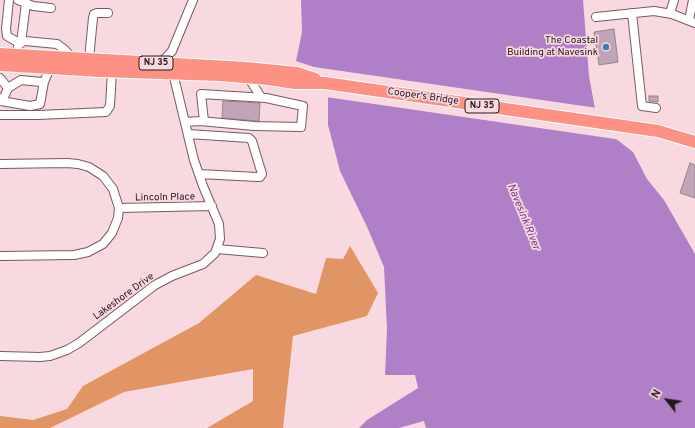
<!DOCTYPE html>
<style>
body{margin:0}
#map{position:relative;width:695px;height:428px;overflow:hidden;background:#f9d9e0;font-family:Overpass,sans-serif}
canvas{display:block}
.north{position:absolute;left:647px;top:380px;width:40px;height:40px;-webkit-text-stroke:3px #f9d9e0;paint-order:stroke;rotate:300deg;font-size:11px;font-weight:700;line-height:16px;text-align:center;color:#24181b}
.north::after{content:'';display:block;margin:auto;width:14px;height:18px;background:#24181b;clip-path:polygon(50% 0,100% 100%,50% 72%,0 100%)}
</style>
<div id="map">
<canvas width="695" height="428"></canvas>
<div class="north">N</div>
</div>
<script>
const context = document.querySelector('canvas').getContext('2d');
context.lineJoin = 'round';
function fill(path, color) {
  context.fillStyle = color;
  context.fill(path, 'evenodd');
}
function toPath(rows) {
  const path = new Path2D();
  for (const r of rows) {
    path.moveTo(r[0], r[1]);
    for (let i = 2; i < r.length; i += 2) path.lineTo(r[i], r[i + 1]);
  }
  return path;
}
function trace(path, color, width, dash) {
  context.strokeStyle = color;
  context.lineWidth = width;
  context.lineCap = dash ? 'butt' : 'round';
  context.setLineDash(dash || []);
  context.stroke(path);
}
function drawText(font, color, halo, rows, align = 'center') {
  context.font = font + ' Overpass,sans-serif';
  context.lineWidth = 3.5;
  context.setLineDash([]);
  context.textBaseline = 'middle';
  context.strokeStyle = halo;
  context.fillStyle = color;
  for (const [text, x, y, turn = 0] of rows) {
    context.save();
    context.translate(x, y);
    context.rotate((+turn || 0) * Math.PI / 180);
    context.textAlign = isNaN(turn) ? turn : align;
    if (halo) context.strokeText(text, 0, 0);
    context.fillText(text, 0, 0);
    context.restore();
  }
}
const forest = toPath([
 [350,246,378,293,367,316,293,336,283,428,207,428,253,401,253,369,124,392,50,428,0,428,0,416,33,420,67,409,83,386,199,323,256,275,316,294,326,258,343,259]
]);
const water = toPath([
 [301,0,583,0,589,76,598,125,633,152,647,179,664,200,695,254,695,428,426,428,424,421,399,428,359,428,367,420,418,388,415,375,385,375,387,329,384,267,368,229,340,171,328,125,328,91,323,70,296,61,302,32]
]);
const pier = toPath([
 [314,67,597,108,600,124,622,140,326,97,322,71,313,68]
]);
const building = toPath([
 [614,29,618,62,599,65,594,32,614,29],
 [649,96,658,96,658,102,649,101,649,96],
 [223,101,260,103,259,121,222,118,223,101],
 [690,163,695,165,695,198,680,193,690,163]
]);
const minor = toPath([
 [9,0,6,29,7,36,19,43],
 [18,0,33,6,51,8],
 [632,13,642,106,656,108],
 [670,13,674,0],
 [596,17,654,11,672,14,695,23],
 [689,20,693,0],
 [21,43,26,3],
 [16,55,19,43,25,41,57,44,65,50,72,58],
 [89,59,93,18,94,14,97,13,108,13],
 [160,64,172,51,193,0],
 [248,77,261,97],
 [0,78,8,88],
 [0,101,5,95,8,88,21,80,41,82,44,82],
 [1,101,30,106,40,104,44,82,50,68],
 [0,115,38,115,106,112,110,106,112,71],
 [185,122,200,121,254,126,301,127,303,106,266,98,201,94,204,121],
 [188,134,249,138,252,141,262,174,260,177,257,177,199,174],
 [0,164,67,163,78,164,89,167,103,176,113,189,119,208,118,218,112,233,103,244,88,252,74,255,0,256],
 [119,208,212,206],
 [217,249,263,253],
 [0,356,40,357,50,356,67,350,79,343,155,285,172,276,203,264,215,253,220,239,219,224,203,186,194,160,173,73]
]);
const highway = toPath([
 [0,54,246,68,297,73,315,79],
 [0,65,100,71,219,75,268,79,295,83,325,83,658,131,695,142]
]);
const markers = [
 [606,47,4,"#3384b5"]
];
const shields = [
 [156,63,34],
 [482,106,34]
];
const shieldNames = [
 ["NJ 35",156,63],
 ["NJ 35",482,106]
];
const poiNames = [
 ["The Coastal",598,41],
 ["Building at Navesink",598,53]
];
const streetNames = [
 ["Cooper's Bridge",423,97,8],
 ["Lincoln Place",165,198,-1],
 ["Lakeshore Drive",124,297,-36]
];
const waterNames = [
 ["Navesink River",523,217,68]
];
fill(forest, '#e29564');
fill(water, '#af80c8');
fill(pier, '#f9d9e0');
fill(building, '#bfa5b6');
trace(building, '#9a8292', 1);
trace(minor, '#765a60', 10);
trace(highway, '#fff', 14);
trace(minor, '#fff', 8);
trace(highway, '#fc9184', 12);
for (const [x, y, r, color] of markers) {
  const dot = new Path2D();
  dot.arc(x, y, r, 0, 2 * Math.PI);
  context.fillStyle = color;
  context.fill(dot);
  trace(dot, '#f9d9e0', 1.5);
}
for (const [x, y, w] of shields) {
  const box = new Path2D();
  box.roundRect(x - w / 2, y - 7, w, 14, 3);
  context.fillStyle = '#f9d9e0';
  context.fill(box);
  trace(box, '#24181b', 1);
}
drawText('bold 9px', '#24181b', null, shieldNames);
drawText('10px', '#24181b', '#f9d9e0', poiNames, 'right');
drawText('10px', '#24181b', '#f9d9e0', streetNames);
drawText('italic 11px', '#72388e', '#f9d9e0', waterNames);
</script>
